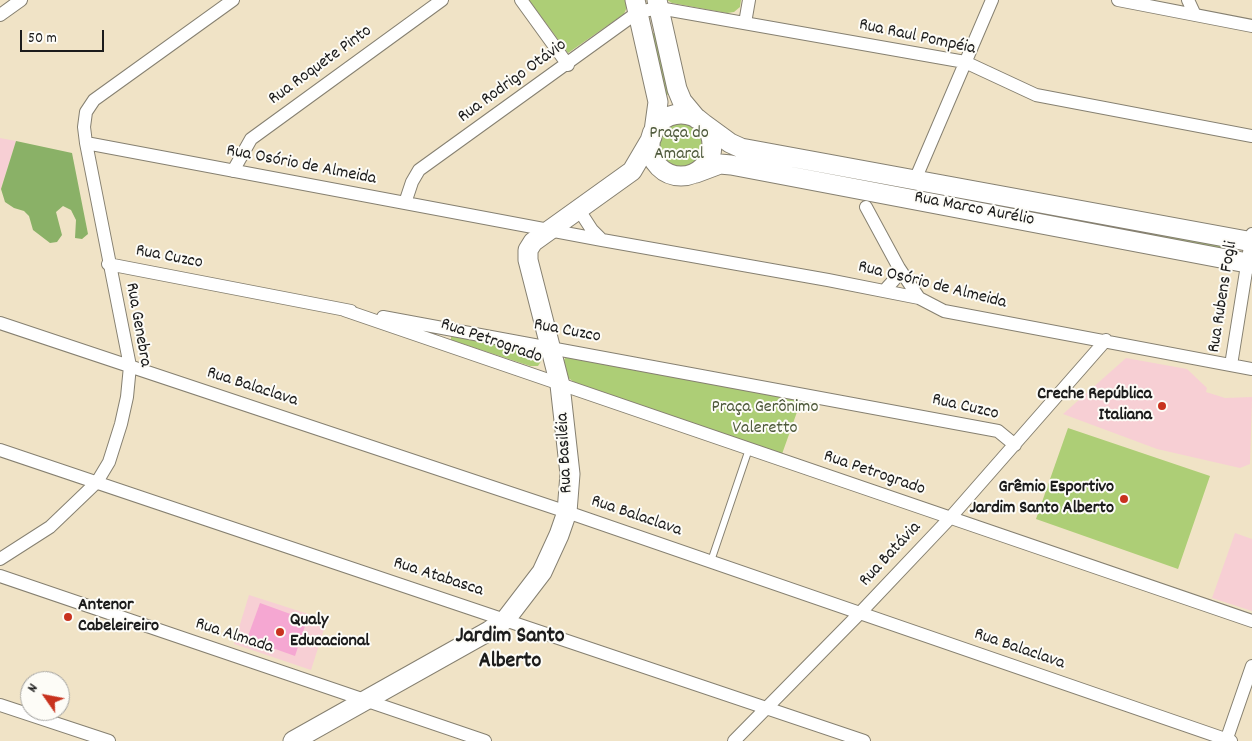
<!DOCTYPE html>
<meta charset="utf-8">
<style>
body{margin:0}
#map{position:relative;width:1252px;height:741px;overflow:hidden;background:#f0e3c6;font-family:Dekko,sans-serif}
canvas{display:block}
.north{position:absolute;left:20px;top:671px;width:50px;height:50px;box-sizing:border-box;background:#fdfcf7;border:1px solid #a3a29f;border-radius:50%;rotate:303deg;font-size:14px;font-weight:700;line-height:20px;text-align:center;color:#1c1c1c}
.north::after{content:'';display:block;margin:auto;width:18px;height:22px;background:#c8321e;clip-path:polygon(50% 0,100% 100%,50% 72%,0 100%)}
.scale{position:absolute;left:20px;top:30px;width:84px;height:22px;box-sizing:border-box;border:2px solid #1c1c1c;border-top:0;padding-left:6px;font-size:15px;line-height:18px;white-space:nowrap;color:#1c1c1c;-webkit-text-stroke:4px #fdfcf7;paint-order:stroke}
</style>
<div id="map">
<canvas width="1252" height="741"></canvas>
<div class="north">N</div>
<div class="scale">50 m</div>
</div>
<script>
const context = document.querySelector('canvas').getContext('2d');
context.lineJoin = 'round';
function fill(path, color) {
  context.fillStyle = color;
  context.fill(path, 'evenodd');
}
function toPath(rows) {
  const path = new Path2D();
  for (const r of rows) {
    if (r.length === 3) {
      path.moveTo(r[0] + r[2], r[1]);
      path.arc(r[0], r[1], r[2], 0, 2 * Math.PI);
      continue;
    }
    path.moveTo(r[0], r[1]);
    for (let i = 2; i < r.length; i += 2) path.lineTo(r[i], r[i + 1]);
  }
  return path;
}
function trace(path, color, width, dash) {
  context.strokeStyle = color;
  context.lineWidth = width;
  context.lineCap = dash ? 'butt' : 'round';
  context.setLineDash(dash || []);
  context.stroke(path);
}
function drawText(font, color, halo, rows, align = 'center') {
  context.font = font + ' Dekko,sans-serif';
  context.lineWidth = 4;
  context.setLineDash([]);
  context.textBaseline = 'middle';
  context.strokeStyle = halo;
  context.fillStyle = color;
  for (const [text, x, y, turn = 0] of rows) {
    context.save();
    context.translate(x, y);
    context.rotate((+turn || 0) * Math.PI / 180);
    context.textAlign = isNaN(turn) ? turn : align;
    if (halo) context.strokeText(text, 0, 0);
    context.fillText(text, 0, 0);
    context.restore();
  }
}
const built = toPath([
 [0,138,16,141,0,191],
 [1126,358,1187,369,1207,388,1206,392,1225,398,1252,397,1250,464,1240,468,1157,449,1063,414],
 [1235,533,1252,539,1252,611,1212,598],
 [249,595,327,620,311,670,234,644]
]);
const green = toPath([
 [529,0,630,0,624,14,568,53],
 [667,0,741,0,740,7,734,12,727,13,672,3],
 [653,33,655,33,670,93,667,95,664,95,651,35],
 [679,145,23],
 [850,173,966,194,970,200,1028,211,1034,207,1225,243,1229,248,1223,252,918,193,913,186,855,177,848,181,845,176],
 [451,334,540,351,543,358,538,366,530,366,451,340],
 [566,357,802,398,782,454,574,382,567,377,562,363],
 [1068,428,1210,476,1178,569,1036,519]
]);
const forest = toPath([
 [16,141,72,153,88,234,82,239,75,238,76,220,71,210,63,206,56,212,62,235,57,242,50,243,33,230,29,216,24,211,14,208,5,202,1,189]
]);
const building = toPath([
 [260,603,307,620,295,656,247,639]
]);
const lane = toPath([
 [711,561,749,449]
]);
const street = toPath([
 [521,0,568,65],
 [1118,0,1252,26],
 [1188,0,1195,15],
 [0,15,21,0],
 [745,23,749,0],
 [86,143,602,240,828,280,919,298,944,311,1252,369],
 [233,171,251,139,442,0],
 [915,180,992,0],
 [405,203,412,182,419,170,638,12,659,8,965,62,1036,95,1252,136],
 [866,207,899,268,919,298],
 [579,210,592,230,602,240],
 [108,264,351,311],
 [884,291,894,280,899,268],
 [344,310,1252,621],
 [383,317,998,431,1015,445],
 [0,323,567,512,1231,741],
 [1231,365,1252,234],
 [0,450,864,741],
 [0,559,50,527,97,482,109,462,121,424,127,397,130,366,86,143,84,127,86,112,94,100,233,0],
 [0,576,485,741],
 [0,705,109,741],
 [734,741,859,614,950,518,1106,340],
 [1226,741,1252,666]
]);
const secondary = toPath([
 [635,0,658,102,654,131],
 [657,0,677,89,682,101,697,119],
 [681,145,31],
 [704,124,730,143,741,148,1252,242],
 [696,173,720,164,731,165,1252,264],
 [293,741,489,631,506,619,542,572,559,535,567,512,570,474,560,385,528,260,528,250,533,242,632,171,652,137]
]);
const markers = [
 [1162,406,5,"#c8321e"],
 [1124,499,5,"#c8321e"],
 [68,617,5,"#c8321e"],
 [280,632,5,"#c8321e"]
];
const streetNames = [
 ["Rua Raul Pompéia",917,38,12],
 ["Rua Roquete Pinto",321,66,-36],
 ["Rua Rodrigo Otávio",513,82,-36],
 ["Rua Osório de Almeida",301,166,11],
 ["Rua Marco Aurélio",974,210,11],
 ["Rua Cuzco",169,258,11],
 ["Rua Osório de Almeida",932,286,14],
 ["Rua Rubens Fogli",1224,297,-81],
 ["Rua Genebra",137,325,80],
 ["Rua Cuzco",567,332,11],
 ["Rua Petrogrado",491,342,19],
 ["Rua Balaclava",252,388,18],
 ["Rua Cuzco",965,408,13],
 ["Rua Basiléia",566,453,-93],
 ["Rua Petrogrado",874,474,19],
 ["Rua Balaclava",636,517,19],
 ["Rua Batávia",891,555,-47],
 ["Rua Atabasca",438,578,18],
 ["Rua Almada",234,637,18],
 ["Rua Balaclava",1019,650,19]
];
const parkNames = [
 ["Praça do",679,135],
 ["Amaral",679,156],
 ["Praça Gerônimo",765,409],
 ["Valeretto",765,430]
];
const poiNames = [
 ["Creche República",1152,396],
 ["Italiana",1152,417],
 ["Grêmio Esportivo",1114,489],
 ["Jardim Santo Alberto",1114,510],
 ["Antenor",78,607,"left"],
 ["Cabeleireiro",78,628,"left"],
 ["Qualy",290,622,"left"],
 ["Educacional",290,643,"left"]
];
const districtNames = [
 ["Jardim Santo",510,638],
 ["Alberto",510,663]
];
fill(built, '#f7cfd4');
fill(green, '#adce76');
fill(forest, '#8ab167');
fill(building, '#f5a7d2');
trace(lane, '#868071', 8);
trace(street, '#868071', 14);
trace(secondary, '#868071', 21);
trace(lane, '#fff', 6);
trace(street, '#fff', 12);
trace(secondary, '#fff', 19);
for (const [x, y, r, color] of markers) {
  const dot = new Path2D();
  dot.arc(x, y, r, 0, 2 * Math.PI);
  context.fillStyle = color;
  context.fill(dot);
  trace(dot, '#fdfcf7', 2);
}
drawText('18px', '#1c1c1c', '#fdfcf7', streetNames);
drawText('18px', '#4f5a3c', '#fdfcf7', parkNames);
drawText('bold 18px', '#1c1c1c', '#fdfcf7', poiNames, 'right');
drawText('bold 22px', '#1c1c1c', '#fdfcf7', districtNames);
</script>
